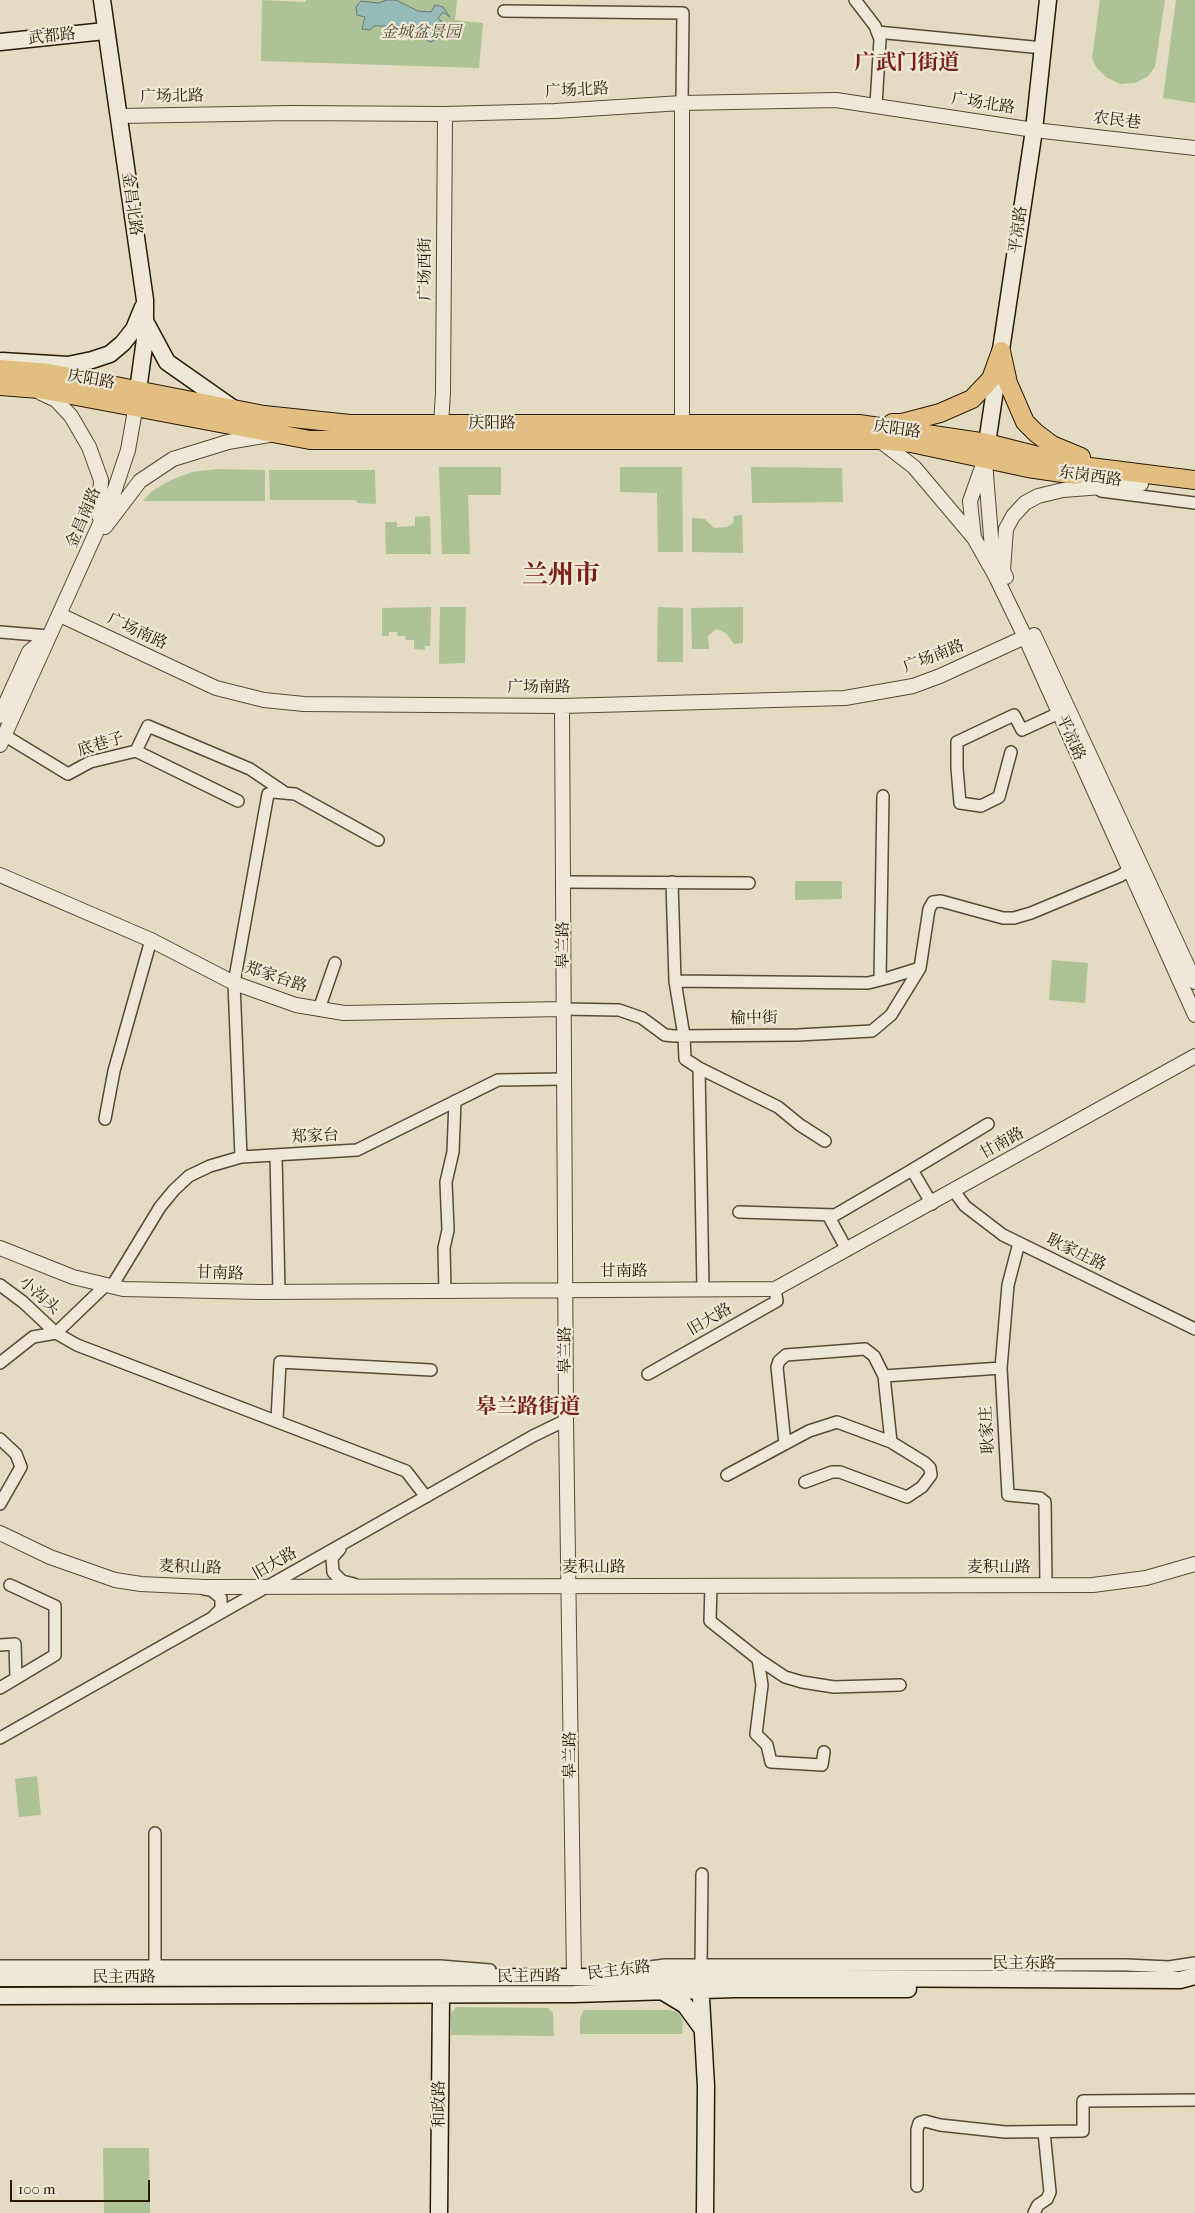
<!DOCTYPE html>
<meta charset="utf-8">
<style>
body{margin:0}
#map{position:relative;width:1195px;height:2213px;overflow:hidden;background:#e4dcc2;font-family:"IM FELL French Canon",serif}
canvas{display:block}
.scale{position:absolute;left:10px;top:2180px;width:140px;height:22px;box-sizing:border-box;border:2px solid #2b1b04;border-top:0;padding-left:6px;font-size:15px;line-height:18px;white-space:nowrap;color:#2b1b04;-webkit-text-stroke:4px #ede8d7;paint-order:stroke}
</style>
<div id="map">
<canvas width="1195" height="2213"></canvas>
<div class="scale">100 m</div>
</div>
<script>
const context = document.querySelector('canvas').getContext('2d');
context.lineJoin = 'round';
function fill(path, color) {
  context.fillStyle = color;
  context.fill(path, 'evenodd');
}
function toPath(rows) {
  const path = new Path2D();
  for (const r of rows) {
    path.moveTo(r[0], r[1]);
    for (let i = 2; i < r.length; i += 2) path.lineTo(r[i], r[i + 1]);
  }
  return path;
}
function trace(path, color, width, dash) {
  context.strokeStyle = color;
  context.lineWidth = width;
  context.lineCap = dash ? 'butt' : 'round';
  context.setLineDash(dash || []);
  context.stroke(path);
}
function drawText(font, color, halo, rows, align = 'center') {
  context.font = font + ' "IM FELL French Canon","Noto Serif SC",serif';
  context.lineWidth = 4.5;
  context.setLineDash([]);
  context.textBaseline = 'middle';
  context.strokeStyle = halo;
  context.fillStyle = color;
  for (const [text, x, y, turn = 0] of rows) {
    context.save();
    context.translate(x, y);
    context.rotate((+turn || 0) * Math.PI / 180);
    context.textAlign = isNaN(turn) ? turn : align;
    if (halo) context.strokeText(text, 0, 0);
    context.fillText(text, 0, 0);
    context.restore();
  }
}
const green = toPath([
 [262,0,305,2,306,0,457,0,455,20,483,23,479,68,261,61],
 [1100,0,1165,0,1155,67,1147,77,1135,83,1120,84,1106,77,1096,67,1092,58],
 [1176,0,1195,0,1195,103,1163,98],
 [439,467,501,467,501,495,468,495,470,554,442,554],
 [620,467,682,467,683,552,658,552,657,493,620,492],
 [751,467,842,468,843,502,752,503],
 [218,469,265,470,265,501,143,501,152,491,171,480,192,472],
 [269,470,375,470,376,504,358,503,355,500,270,500],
 [742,515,743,553,692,552,692,518,705,519,714,528,727,527,733,523,734,516],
 [430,516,431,554,386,554,385,522,397,522,397,527,415,526,415,517],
 [431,607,430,646,425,646,425,650,414,649,414,640,406,640,405,636,398,636,397,632,389,632,389,636,382,636,382,608],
 [440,607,466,607,465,663,439,664],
 [658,607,683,608,683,662,657,662],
 [743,607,743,643,734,644,726,633,716,629,708,636,709,649,692,649,691,608],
 [795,881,842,881,842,899,795,900],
 [1052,960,1088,963,1085,1003,1049,1000],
 [37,1776,41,1815,19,1817,15,1779],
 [456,2007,548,2008,553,2013,554,2036,451,2035,451,2014],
 [584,2010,669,2010,678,2012,683,2021,682,2034,580,2034,580,2018],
 [103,2148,149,2148,150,2213,104,2213]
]);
const water = toPath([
 [386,0,396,0,418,11,431,12,435,5,443,7,450,17,443,12,438,18,447,28,448,36,430,42,423,37,402,31,400,27,394,26,374,26,370,30,362,29,365,17,357,15,356,7,361,1,379,3,386,0]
]);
const minor = toPath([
 [855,0,875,26,880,39,876,105],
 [504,11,683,13,682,103],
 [877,32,1043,48],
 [1101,491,1195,503],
 [0,632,49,636],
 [4,735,68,774,90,762,136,751,238,801],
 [136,751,148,726,250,769,284,792],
 [1011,752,999,797,981,806,960,803,957,768,957,742,1014,715,1022,730,1059,713],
 [563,882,749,883],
 [672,882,675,981,684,1036,685,1059,699,1068,703,1289],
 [880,980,883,796],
 [675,981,868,983,888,978,920,968,929,909,933,902,941,901,1003,918,1014,918,1031,913,1120,876,1136,866],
 [319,1009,335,963],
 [564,1009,619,1010,642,1018,665,1035,674,1036,798,1035,872,1031,891,1015,920,968],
 [699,1068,778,1107,800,1125,825,1141],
 [105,1119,114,1071,151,940],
 [276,1155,279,1292],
 [241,1157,234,983,268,794,273,792,295,794,378,840],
 [912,1170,988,1124],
 [954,1191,965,1206,1003,1235,1195,1329],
 [739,1212,835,1215,912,1170,932,1204],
 [828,1215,847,1250],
 [1019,1243,1008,1285,1001,1368,1008,1495,1040,1498,1045,1502,1046,1585],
 [0,1285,23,1302,56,1333,77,1345,406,1471,426,1497],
 [112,1286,160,1207,174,1190,189,1176,210,1166,241,1157,357,1150,498,1080,564,1079],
 [445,1291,444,1248,448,1230,446,1182,453,1152,455,1101],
 [0,1363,33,1337,56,1333,106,1285],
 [648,1374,777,1301,775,1289],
 [277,1420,280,1362,431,1370],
 [0,1439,16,1454,21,1467,0,1504],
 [785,1444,777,1367,779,1361,786,1355,865,1349,874,1356,884,1376],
 [727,1475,809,1431,837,1422,891,1442],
 [805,1482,832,1472,840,1472,907,1497,922,1487,931,1475,930,1468,925,1463,891,1442,884,1376,1001,1368],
 [340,1549,332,1558,333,1572,342,1581,354,1584],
 [711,1586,710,1621,758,1659,762,1685,756,1734,767,1745,771,1762,822,1765,824,1752],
 [204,1589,211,1590,221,1598,221,1609,214,1616],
 [0,1645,15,1644,16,1678],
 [758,1659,785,1677,802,1682,834,1687,900,1685],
 [0,1688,55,1655,55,1606,10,1585],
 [0,1738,533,1436,566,1420],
 [155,1833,155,1974],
 [701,1965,702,1874],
 [0,1966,440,1966,490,1970],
 [620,1971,665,1965,1126,1965,1169,1967,1195,1963],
 [917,2186,917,2130,919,2123,925,2121,940,2125,1005,2132,1083,2131,1083,2101,1195,2100],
 [1034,2213,1038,2205,1047,2199,1050,2192,1044,2132]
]);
const tertiary = toPath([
 [119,116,292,113,445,114,555,111,682,103,836,100,1034,130,1195,148],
 [41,393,56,400,71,416,89,447,101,480,99,516],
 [441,424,443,393,445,114],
 [682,424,682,103],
 [879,440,914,467,974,538],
 [985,459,970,501,974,538,995,575,1025,637,1195,1015],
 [985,462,992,549,1006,577],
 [105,527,140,481,173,459,228,442,269,435],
 [1003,570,1006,529,1013,516,1025,503,1038,496,1063,490,1141,484],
 [60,615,216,688,264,700,304,704,562,706,845,698,913,686,940,676,1025,637],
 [1034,635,1195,982],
 [562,706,566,1420,574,1977],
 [0,716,29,652,46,638],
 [0,745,113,495,128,450,137,399],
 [0,875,151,940,234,983,296,1005,344,1013,564,1009],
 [0,1248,73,1277,123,1289,260,1292,775,1289,1195,1056],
 [0,1533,50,1557,115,1580,141,1584,204,1587,1093,1585,1146,1578,1195,1564]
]);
const secondary = toPath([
 [102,0,145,300,145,339,137,398],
 [0,42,105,31],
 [146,323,167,362,234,409],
 [2,361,68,365,92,360,110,354,123,343,134,329,143,307],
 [987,443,1034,130,1048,0],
 [0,1978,666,1977,1180,1980,1195,1976],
 [700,1981,706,2086,705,2213],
 [665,1993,685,2005,701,2027],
 [0,1996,574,1994,735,1989,908,1989],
 [439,2213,441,1995]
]);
const primary = toPath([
 [1001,351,1008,383,1025,422,1036,433,1052,445,1081,457],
 [0,369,49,373,264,415,350,424,859,424,987,443,1074,465,1195,480],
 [0,386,39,389,310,440,879,440,911,443,1028,468,1076,475],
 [892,423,902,423,940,413,972,399,991,379,1000,354]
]);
const parkNames = [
 ["金城盆景园",421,33]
];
const streetNames = [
 ["武都路",52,37,-6],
 ["广场北路",577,91,-3],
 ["广场北路",172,97,-1],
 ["广场北路",983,104,9],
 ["农民巷",1117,121,7],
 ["金昌北路",131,204,82],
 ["平凉路",1019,230,-82],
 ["广场西街",426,269,-90],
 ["庆阳路",91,380,10],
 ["庆阳路",492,424],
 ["庆阳路",897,430,8],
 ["东岗西路",1090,477,8],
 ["金昌南路",84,518,-67],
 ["广场南路",137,632,25],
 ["广场南路",934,657,-21],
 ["广场南路",539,688],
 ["平凉路",1070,738,66],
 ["底巷子",101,745,-17],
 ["皋兰路",564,945,-90],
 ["郑家台路",276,978,18],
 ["榆中街",754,1019,-1],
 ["郑家台",315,1137,-3],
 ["甘南路",1002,1144,-29],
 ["耿家庄路",1076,1253,26],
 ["甘南路",624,1272],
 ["甘南路",220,1274,2],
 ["小沟头",39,1296,41],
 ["旧大路",710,1320,-30],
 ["皋兰路",566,1350,-90],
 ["耿家庄",988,1430,-93],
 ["旧大路",275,1564,-30],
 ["麦积山路",190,1568,2],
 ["麦积山路",594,1568],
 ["麦积山路",999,1568],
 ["皋兰路",571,1755,-90],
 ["民主东路",1024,1964],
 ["民主东路",619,1971,-7],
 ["民主西路",529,1977,-1],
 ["民主西路",124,1978],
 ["和政路",440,2104,-90]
];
const districtNames = [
 ["广武门街道",907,64],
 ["皋兰路街道",528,1408]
];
const townNames = [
 ["兰州市",561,577]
];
fill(green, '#aec298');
fill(water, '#96bab8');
trace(water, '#6b7a70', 1);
trace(minor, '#594b34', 14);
trace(tertiary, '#594b34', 16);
trace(secondary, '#2b1b04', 19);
trace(primary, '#2b1b04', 20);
trace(minor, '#ede8d7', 11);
trace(tertiary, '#ede8d7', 14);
trace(secondary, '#ede8d7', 16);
trace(primary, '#e2be81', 18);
drawText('italic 16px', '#524d30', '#ede8d7', parkNames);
drawText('16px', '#2b1b04', '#ede8d7', streetNames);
drawText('bold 21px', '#7a1f14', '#ede8d7', districtNames);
drawText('bold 26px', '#7a1f14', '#ede8d7', townNames);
</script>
